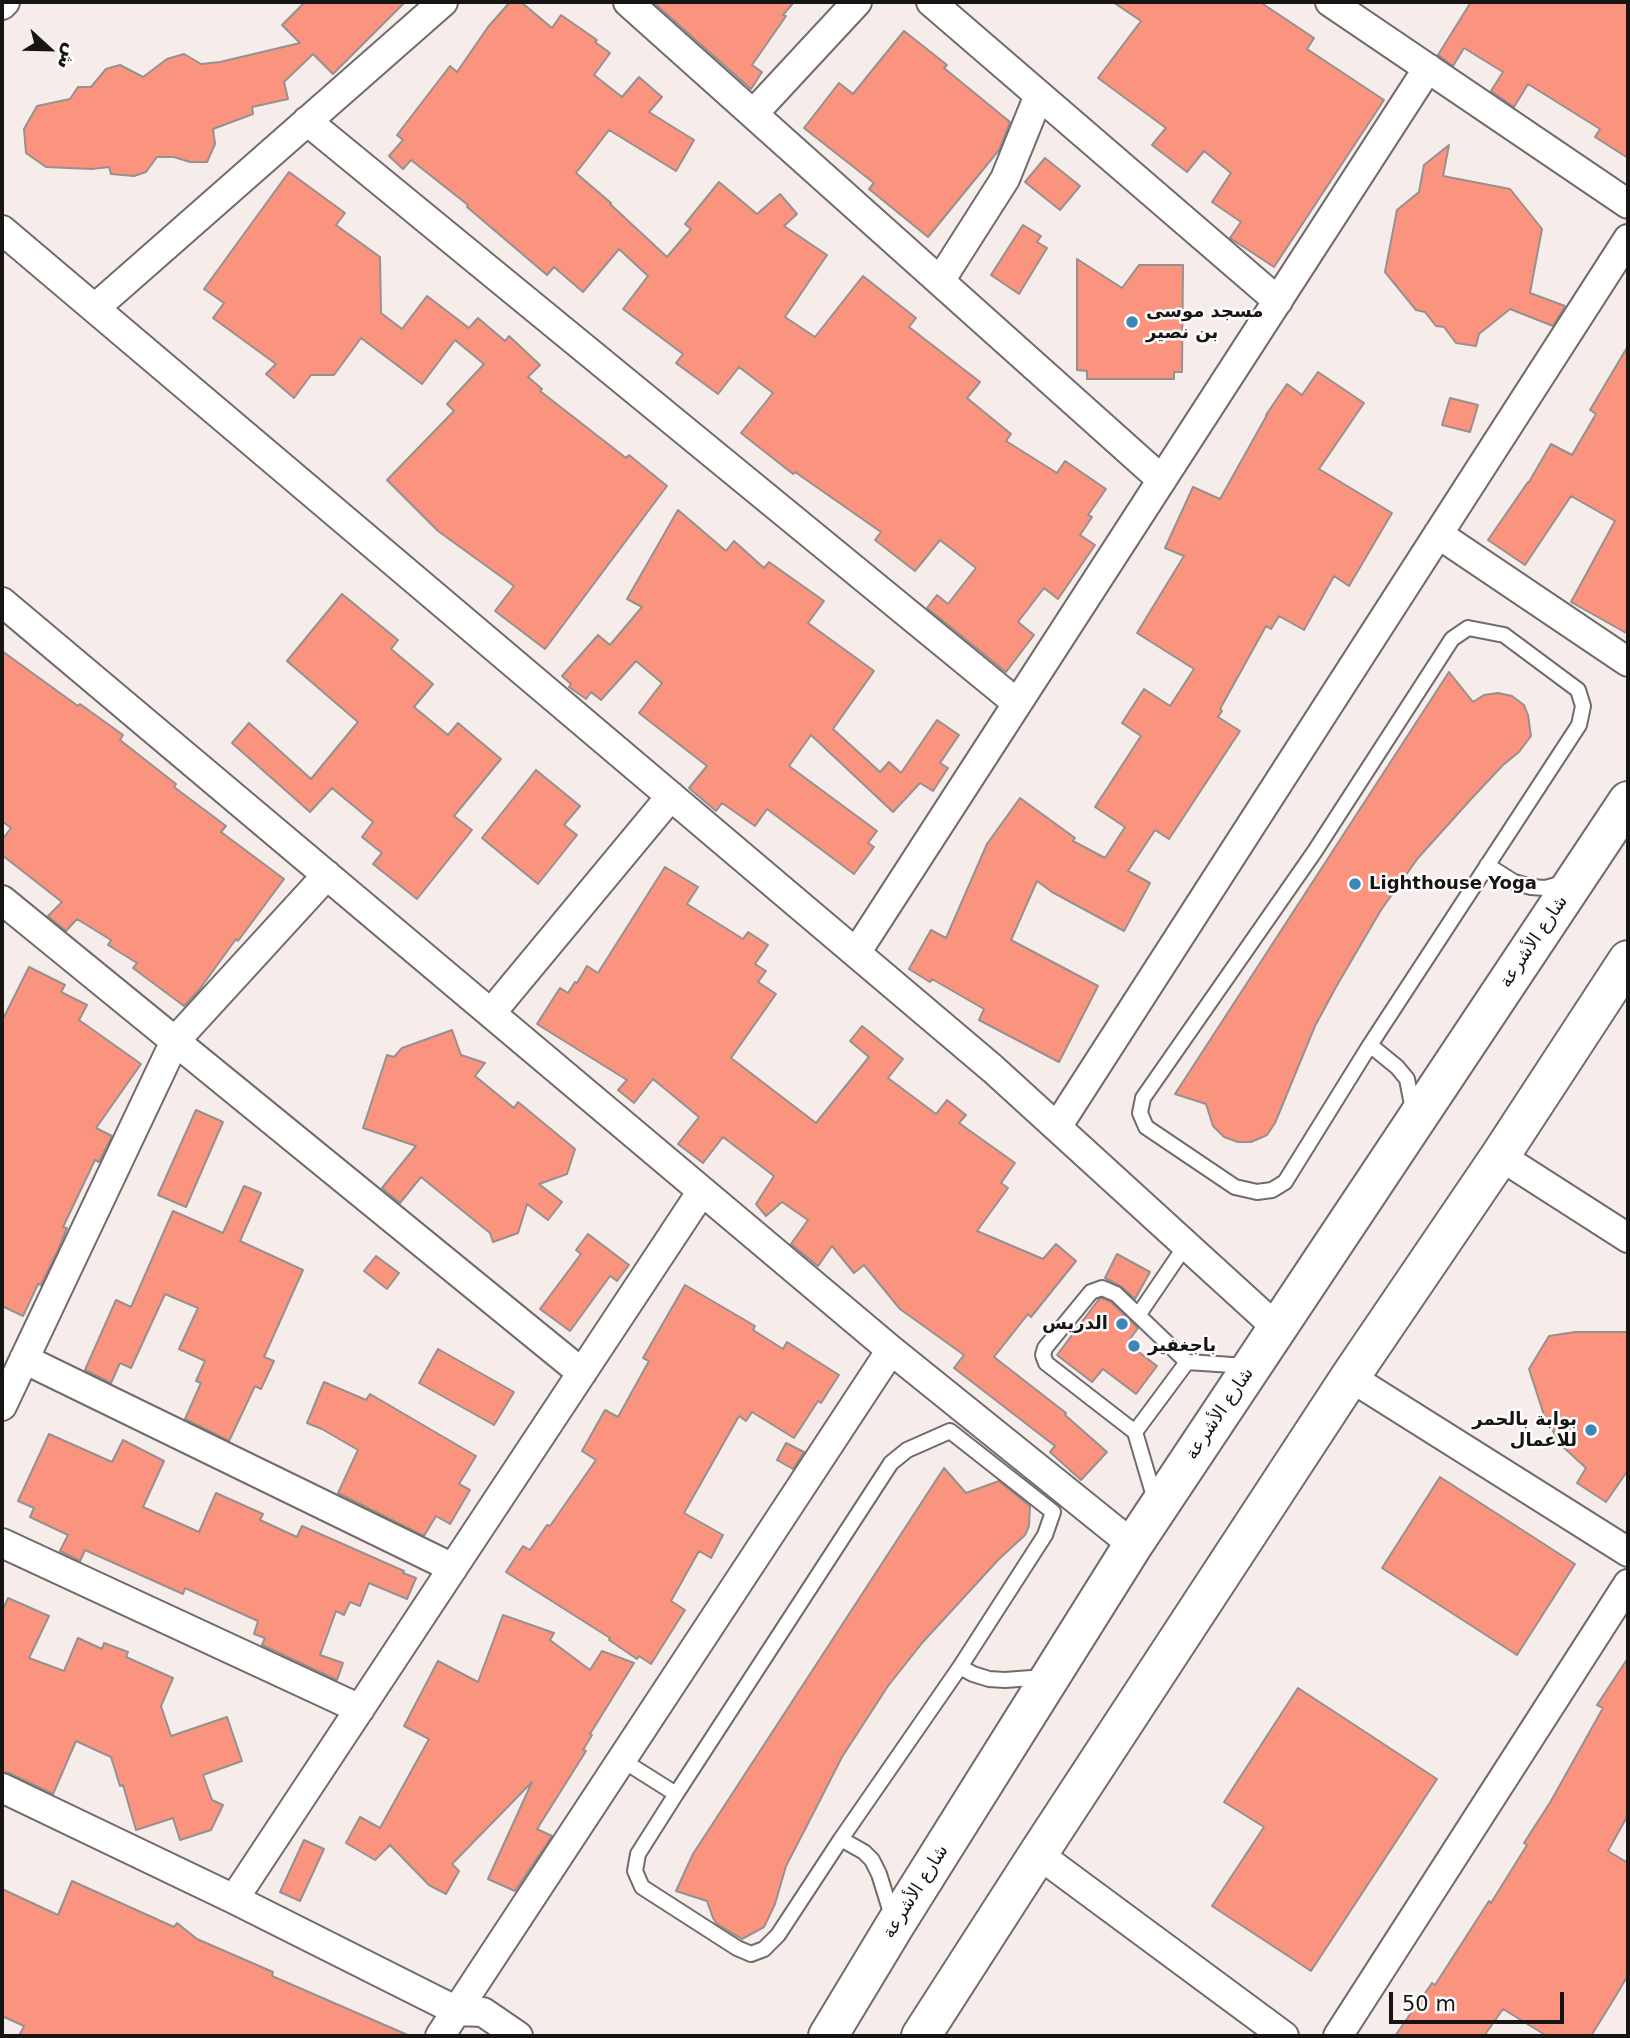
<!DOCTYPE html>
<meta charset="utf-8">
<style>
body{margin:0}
#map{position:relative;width:1630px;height:2038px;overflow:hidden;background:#f6edeb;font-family:"DejaVu Sans","Noto Naskh Arabic",sans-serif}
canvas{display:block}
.frame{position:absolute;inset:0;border:4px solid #171414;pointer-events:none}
.north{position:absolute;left:14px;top:14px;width:70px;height:70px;-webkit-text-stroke:5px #fefcfc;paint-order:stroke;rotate:112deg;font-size:19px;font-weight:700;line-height:28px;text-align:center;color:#171414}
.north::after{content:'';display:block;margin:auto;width:24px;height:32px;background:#171414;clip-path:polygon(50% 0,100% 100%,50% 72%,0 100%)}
.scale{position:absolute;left:1389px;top:1992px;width:175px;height:32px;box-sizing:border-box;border:4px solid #171414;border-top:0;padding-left:9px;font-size:21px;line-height:24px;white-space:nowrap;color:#171414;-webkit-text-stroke:5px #fefcfc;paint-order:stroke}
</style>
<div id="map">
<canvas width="1630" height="2038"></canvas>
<div class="frame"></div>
<div class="north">ش</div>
<div class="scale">50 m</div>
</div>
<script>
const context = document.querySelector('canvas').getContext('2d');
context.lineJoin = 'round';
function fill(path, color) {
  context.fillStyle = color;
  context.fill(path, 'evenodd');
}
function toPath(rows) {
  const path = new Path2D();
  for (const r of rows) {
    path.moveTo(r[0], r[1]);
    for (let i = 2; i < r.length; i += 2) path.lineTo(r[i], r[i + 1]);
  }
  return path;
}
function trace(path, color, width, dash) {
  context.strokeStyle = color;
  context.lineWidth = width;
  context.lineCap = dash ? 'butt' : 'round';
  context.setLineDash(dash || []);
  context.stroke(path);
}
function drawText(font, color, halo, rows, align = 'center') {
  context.font = font + ' "DejaVu Sans","Noto Naskh Arabic",sans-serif';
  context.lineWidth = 5;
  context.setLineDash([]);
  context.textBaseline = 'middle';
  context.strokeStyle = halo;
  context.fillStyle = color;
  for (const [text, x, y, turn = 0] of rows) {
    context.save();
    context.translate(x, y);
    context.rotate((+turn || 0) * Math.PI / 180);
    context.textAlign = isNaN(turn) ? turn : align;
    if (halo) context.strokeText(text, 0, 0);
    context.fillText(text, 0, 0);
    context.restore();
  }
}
const building = toPath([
 [305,2,405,2,333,74,313,54,284,82,288,99,252,107,253,114,213,129,215,144,207,162,190,162,174,157,157,157,146,172,134,176,111,174,109,167,92,169,46,167,26,153,24,129,37,106,70,99,78,87,91,87,106,69,120,65,143,77,167,59,184,54,201,64,220,62,300,43,282,25,305,2],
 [510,2,521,2,552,28,561,15,597,40,595,42,610,53,594,75,622,97,639,77,662,97,649,112,694,140,676,171,609,130,576,173,611,203,610,204,667,257,691,229,685,224,719,182,757,214,780,194,797,214,784,226,827,255,785,317,815,337,863,276,916,318,909,327,980,382,967,398,1011,434,1006,441,1057,473,1065,461,1106,489,1088,515,1092,517,1080,535,1095,545,1058,599,1044,588,1018,622,1034,635,1006,672,927,608,937,595,948,604,976,568,940,540,915,571,875,540,881,532,795,472,793,474,741,433,773,393,739,367,718,394,676,363,683,354,623,309,648,276,619,249,583,292,554,267,547,275,467,207,468,205,411,160,403,169,389,156,403,140,397,135,450,66,457,72,488,27,510,2],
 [653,2,794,2,783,15,786,16,752,65,762,72,751,89,653,2],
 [1113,2,1260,2,1314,38,1307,49,1384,100,1274,267,1230,238,1241,222,1212,202,1231,173,1204,151,1187,172,1152,145,1166,128,1098,78,1141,21,1113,2],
 [1471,2,1628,2,1628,158,1595,137,1600,129,1528,84,1514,107,1491,91,1503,72,1464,48,1453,66,1438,55,1471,2],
 [904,31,947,65,944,68,1010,122,999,150,928,237,869,189,874,183,804,128,839,83,853,94,904,31],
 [1449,145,1443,176,1510,189,1542,229,1530,293,1565,306,1553,326,1510,309,1479,334,1476,346,1456,343,1444,327,1436,326,1425,312,1416,310,1385,272,1397,210,1419,192,1424,165,1449,145],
 [1045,158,1080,186,1060,210,1025,182,1045,158],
 [289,172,345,213,336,225,380,257,381,313,402,329,427,296,469,328,478,318,505,341,509,336,540,365,528,377,542,389,540,391,626,458,629,455,667,486,545,649,495,611,514,586,438,531,387,480,454,411,447,404,484,364,455,340,422,384,361,338,334,375,311,375,294,398,266,374,276,364,213,318,224,303,204,289,289,172],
 [1023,225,1041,236,1037,242,1047,248,1019,294,991,275,1023,225],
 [1077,259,1122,288,1139,265,1183,265,1182,372,1174,372,1174,379,1087,379,1087,371,1077,370,1077,259],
 [1628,346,1628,634,1571,602,1615,521,1571,496,1525,565,1488,540,1528,482,1529,482,1551,444,1572,455,1596,414,1590,410,1628,346],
 [1318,372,1364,403,1319,469,1392,513,1349,586,1334,576,1304,630,1279,616,1271,629,1266,626,1220,709,1222,711,1218,717,1240,731,1169,839,1155,830,1128,871,1150,883,1124,931,1052,892,1037,881,1011,940,1098,986,1059,1062,979,1020,984,1009,932,979,930,982,909,969,931,930,946,938,987,844,1020,798,1075,838,1073,841,1105,858,1125,827,1095,807,1141,736,1122,723,1144,689,1170,706,1194,669,1137,633,1184,556,1165,548,1193,487,1220,499,1267,415,1266,415,1287,384,1302,395,1318,372],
 [1450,398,1478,405,1470,432,1442,425,1450,398],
 [678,510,726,551,734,541,764,568,769,562,824,601,808,623,874,671,833,729,880,772,889,762,901,773,937,720,959,735,940,763,948,768,933,791,920,783,893,812,811,735,789,766,877,831,868,843,874,847,854,874,767,809,755,826,722,803,716,811,689,788,707,766,639,713,662,683,636,661,601,700,591,692,586,699,569,687,571,684,562,676,598,635,610,645,642,607,627,599,678,510],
 [342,594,398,640,391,649,433,684,414,707,448,735,458,723,501,759,454,816,472,830,417,899,373,864,382,853,362,837,373,822,332,788,310,812,232,743,249,723,311,779,358,722,287,661,342,594],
 [2,651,78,706,80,704,123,735,120,740,176,784,174,787,226,826,221,832,284,879,238,941,236,939,199,990,184,1006,133,968,137,963,108,945,111,940,77,919,66,931,48,916,62,902,2,855,2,840,11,828,2,821,2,651],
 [1449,672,1473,702,1484,695,1498,693,1512,696,1524,705,1528,715,1531,736,1519,752,1503,765,1472,798,1418,858,1381,910,1336,987,1315,1026,1275,1123,1267,1135,1251,1142,1238,1142,1224,1137,1213,1126,1206,1104,1175,1094,1449,672],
 [536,770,580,806,564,825,577,835,538,884,482,838,536,770],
 [665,867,698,887,687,904,743,939,748,932,768,945,755,964,766,971,758,982,776,994,731,1058,816,1123,869,1057,850,1041,862,1026,903,1059,888,1078,936,1114,947,1100,966,1115,959,1123,1015,1163,1001,1183,1008,1188,977,1231,1043,1259,1056,1244,1076,1261,1031,1317,1028,1314,994,1357,1066,1413,1065,1415,1107,1452,1081,1480,1050,1452,1055,1446,954,1368,964,1355,900,1309,864,1265,854,1273,832,1246,818,1266,791,1244,808,1220,782,1202,766,1216,756,1204,774,1176,723,1137,703,1163,678,1144,699,1117,653,1079,634,1103,618,1090,627,1080,537,1024,560,988,568,993,575,982,577,983,587,966,598,973,665,867],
 [29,967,65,985,61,992,87,1005,79,1020,141,1064,96,1128,112,1136,99,1162,95,1160,63,1227,67,1228,58,1250,41,1285,38,1284,23,1316,2,1306,2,1021,29,967],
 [452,1030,461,1055,485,1063,475,1076,514,1108,518,1102,575,1149,567,1174,539,1184,562,1202,548,1220,527,1204,518,1233,493,1242,490,1233,421,1177,400,1203,382,1188,416,1146,363,1128,387,1055,394,1057,402,1048,452,1030],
 [196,1110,223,1122,186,1207,158,1195,196,1110],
 [244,1186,261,1193,240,1241,303,1270,264,1357,274,1361,261,1389,255,1386,229,1441,185,1419,201,1383,196,1381,205,1361,179,1349,198,1308,165,1294,131,1368,120,1363,111,1383,85,1370,116,1300,131,1307,173,1211,223,1233,244,1186],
 [588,1234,629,1265,617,1281,610,1276,570,1331,540,1309,581,1254,576,1250,588,1234],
 [1117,1254,1150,1272,1135,1299,1122,1287,1105,1278,1117,1254],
 [376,1256,399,1273,387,1289,364,1271,376,1256],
 [685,1285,755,1326,753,1330,783,1349,787,1342,839,1375,821,1403,818,1401,794,1438,752,1412,746,1421,739,1416,684,1513,723,1535,711,1558,699,1551,671,1601,685,1610,651,1664,639,1656,637,1659,609,1640,610,1638,506,1572,523,1546,530,1550,547,1525,550,1526,596,1460,582,1451,605,1410,618,1417,649,1361,643,1358,685,1285],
 [1102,1298,1111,1302,1138,1328,1127,1343,1157,1366,1136,1394,1103,1369,1092,1382,1057,1355,1099,1299,1102,1298],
 [1575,1332,1628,1332,1628,1470,1606,1502,1577,1483,1586,1468,1561,1445,1544,1415,1529,1369,1549,1336,1575,1332],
 [438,1349,514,1392,494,1425,419,1383,438,1349],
 [324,1382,366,1400,370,1394,476,1456,459,1484,470,1490,450,1524,436,1516,424,1536,338,1493,358,1450,322,1429,307,1423,324,1382],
 [49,1434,112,1462,123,1440,164,1461,143,1507,199,1532,216,1493,263,1514,260,1520,297,1537,302,1526,404,1571,403,1573,416,1578,407,1599,369,1583,360,1606,350,1602,344,1615,336,1611,320,1655,343,1663,337,1680,262,1645,265,1638,254,1634,258,1621,185,1588,183,1594,85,1550,80,1561,60,1551,68,1535,30,1517,34,1508,18,1501,49,1434],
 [786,1443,804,1452,793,1469,777,1460,786,1443],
 [944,1468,966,1493,999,1481,1030,1506,1029,1526,1025,1535,999,1559,922,1643,888,1686,842,1757,816,1808,786,1866,775,1904,764,1927,742,1939,717,1924,713,1918,707,1901,676,1891,693,1854,944,1468],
 [1440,1477,1575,1564,1517,1655,1382,1568,1440,1477],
 [8,1598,49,1616,29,1658,64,1671,78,1638,102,1649,104,1643,128,1652,126,1657,173,1678,161,1706,171,1736,227,1717,242,1761,203,1775,212,1800,223,1805,211,1830,180,1840,173,1818,136,1830,123,1785,120,1786,111,1757,76,1741,53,1794,9,1773,2,1772,2,1612,8,1598],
 [503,1615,554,1633,550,1640,590,1670,602,1651,634,1663,590,1734,592,1735,583,1750,586,1751,537,1829,552,1836,515,1891,488,1879,532,1782,452,1864,459,1871,446,1894,429,1885,390,1845,375,1860,346,1843,360,1817,380,1828,429,1739,404,1726,438,1661,478,1682,503,1615],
 [1628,1658,1628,1815,1608,1851,1628,1863,1628,1975,1617,1994,1591,2036,1547,2036,1503,2009,1484,2036,1395,2036,1432,1983,1435,1985,1489,1901,1491,1903,1527,1845,1524,1843,1551,1801,1603,1708,1597,1705,1628,1658],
 [1298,1688,1437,1779,1311,1971,1212,1906,1264,1827,1224,1802,1298,1688],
 [304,1840,324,1849,300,1901,280,1892,304,1840],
 [72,1881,174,1927,177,1923,197,1939,273,1972,272,1976,410,2036,19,2036,24,2026,2,2016,2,1889,58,1915,72,1881]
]);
const lane = toPath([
 [1468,628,1504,635,1578,690,1583,706,1579,725,1370,1045,1285,1182,1272,1190,1257,1192,1235,1187,1146,1127,1140,1113,1143,1098,1315,851,1452,639,1468,628],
 [1487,865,1514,882,1531,887,1545,888,1564,883],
 [1370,1045,1397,1067,1407,1079,1413,1110],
 [1139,1314,1186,1245],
 [1135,1432,1046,1363,1043,1355,1045,1348,1091,1292,1102,1288,1116,1294,1187,1362],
 [1155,1500,1135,1432,1187,1362,1247,1366],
 [960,1667,973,1674,989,1679,1005,1680,1045,1677],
 [622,1760,676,1794,638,1854,635,1871,642,1887,737,1948,751,1954,764,1949,778,1935,841,1839,960,1667,1045,1535,1053,1512,950,1431,907,1450,891,1463,676,1794],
 [841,1839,864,1852,872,1860,879,1874,893,1919]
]);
const street = toPath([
 [628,2,1162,480],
 [931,2,1278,301],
 [1330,2,1628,204],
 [2,5,5,2],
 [753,114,857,2],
 [307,121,1017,703],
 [2,230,993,1069,1277,1328],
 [940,281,1005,179,1039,95],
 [95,308,443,2],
 [1438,534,1628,662],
 [2,602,891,1350,1133,1545],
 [2,900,582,1373],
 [856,953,1428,68],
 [491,1013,671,796],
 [1057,1127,1628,239],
 [1500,1156,1628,1238],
 [24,1359,453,1568],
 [1350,1377,1628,1552],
 [2,1406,175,1041,327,875],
 [2,1543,360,1709],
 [2,1788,234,1899,457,2011,483,2012,518,2036],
 [1038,1854,1284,2036],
 [234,1899,702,1191],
 [440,2036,891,1350],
 [1338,2036,1628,1584]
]);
const secondary = toPath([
 [828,2036,895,1925,1133,1545,1628,801],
 [921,2036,1038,1854,1350,1377,1500,1156,1628,960]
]);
const markers = [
 [1132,322,7,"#3c86ba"],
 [1355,884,7,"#3c86ba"],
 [1122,1324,7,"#3c86ba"],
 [1134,1346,7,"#3c86ba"],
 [1591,1430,7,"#3c86ba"]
];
const poiNames = [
 ["مسجد موسى",1146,312],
 ["بن نصير",1146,333],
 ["Lighthouse Yoga",1369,884],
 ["الدريس",1108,1324,"right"],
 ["باجغفير",1148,1346],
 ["بوابة بالحمر",1577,1420,"right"],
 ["للاعمال",1577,1441,"right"]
];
const streetNames = [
 ["شارع الأشرعة",1534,942,-56],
 ["شارع الأشرعة",1220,1414,-56],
 ["شارع الأشرعة",916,1892,-58]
];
fill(building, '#fb947f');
trace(building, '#97908e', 2);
trace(lane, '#726b69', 18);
trace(street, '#726b69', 32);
trace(secondary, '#726b69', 42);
trace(lane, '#fff', 14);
trace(street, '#fff', 28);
trace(secondary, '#fff', 38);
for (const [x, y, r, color] of markers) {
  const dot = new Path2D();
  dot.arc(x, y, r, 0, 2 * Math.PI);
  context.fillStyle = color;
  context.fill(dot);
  trace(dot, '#fefcfc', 2.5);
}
drawText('bold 18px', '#171414', '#fefcfc', poiNames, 'left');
drawText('18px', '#171414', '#fefcfc', streetNames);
</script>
